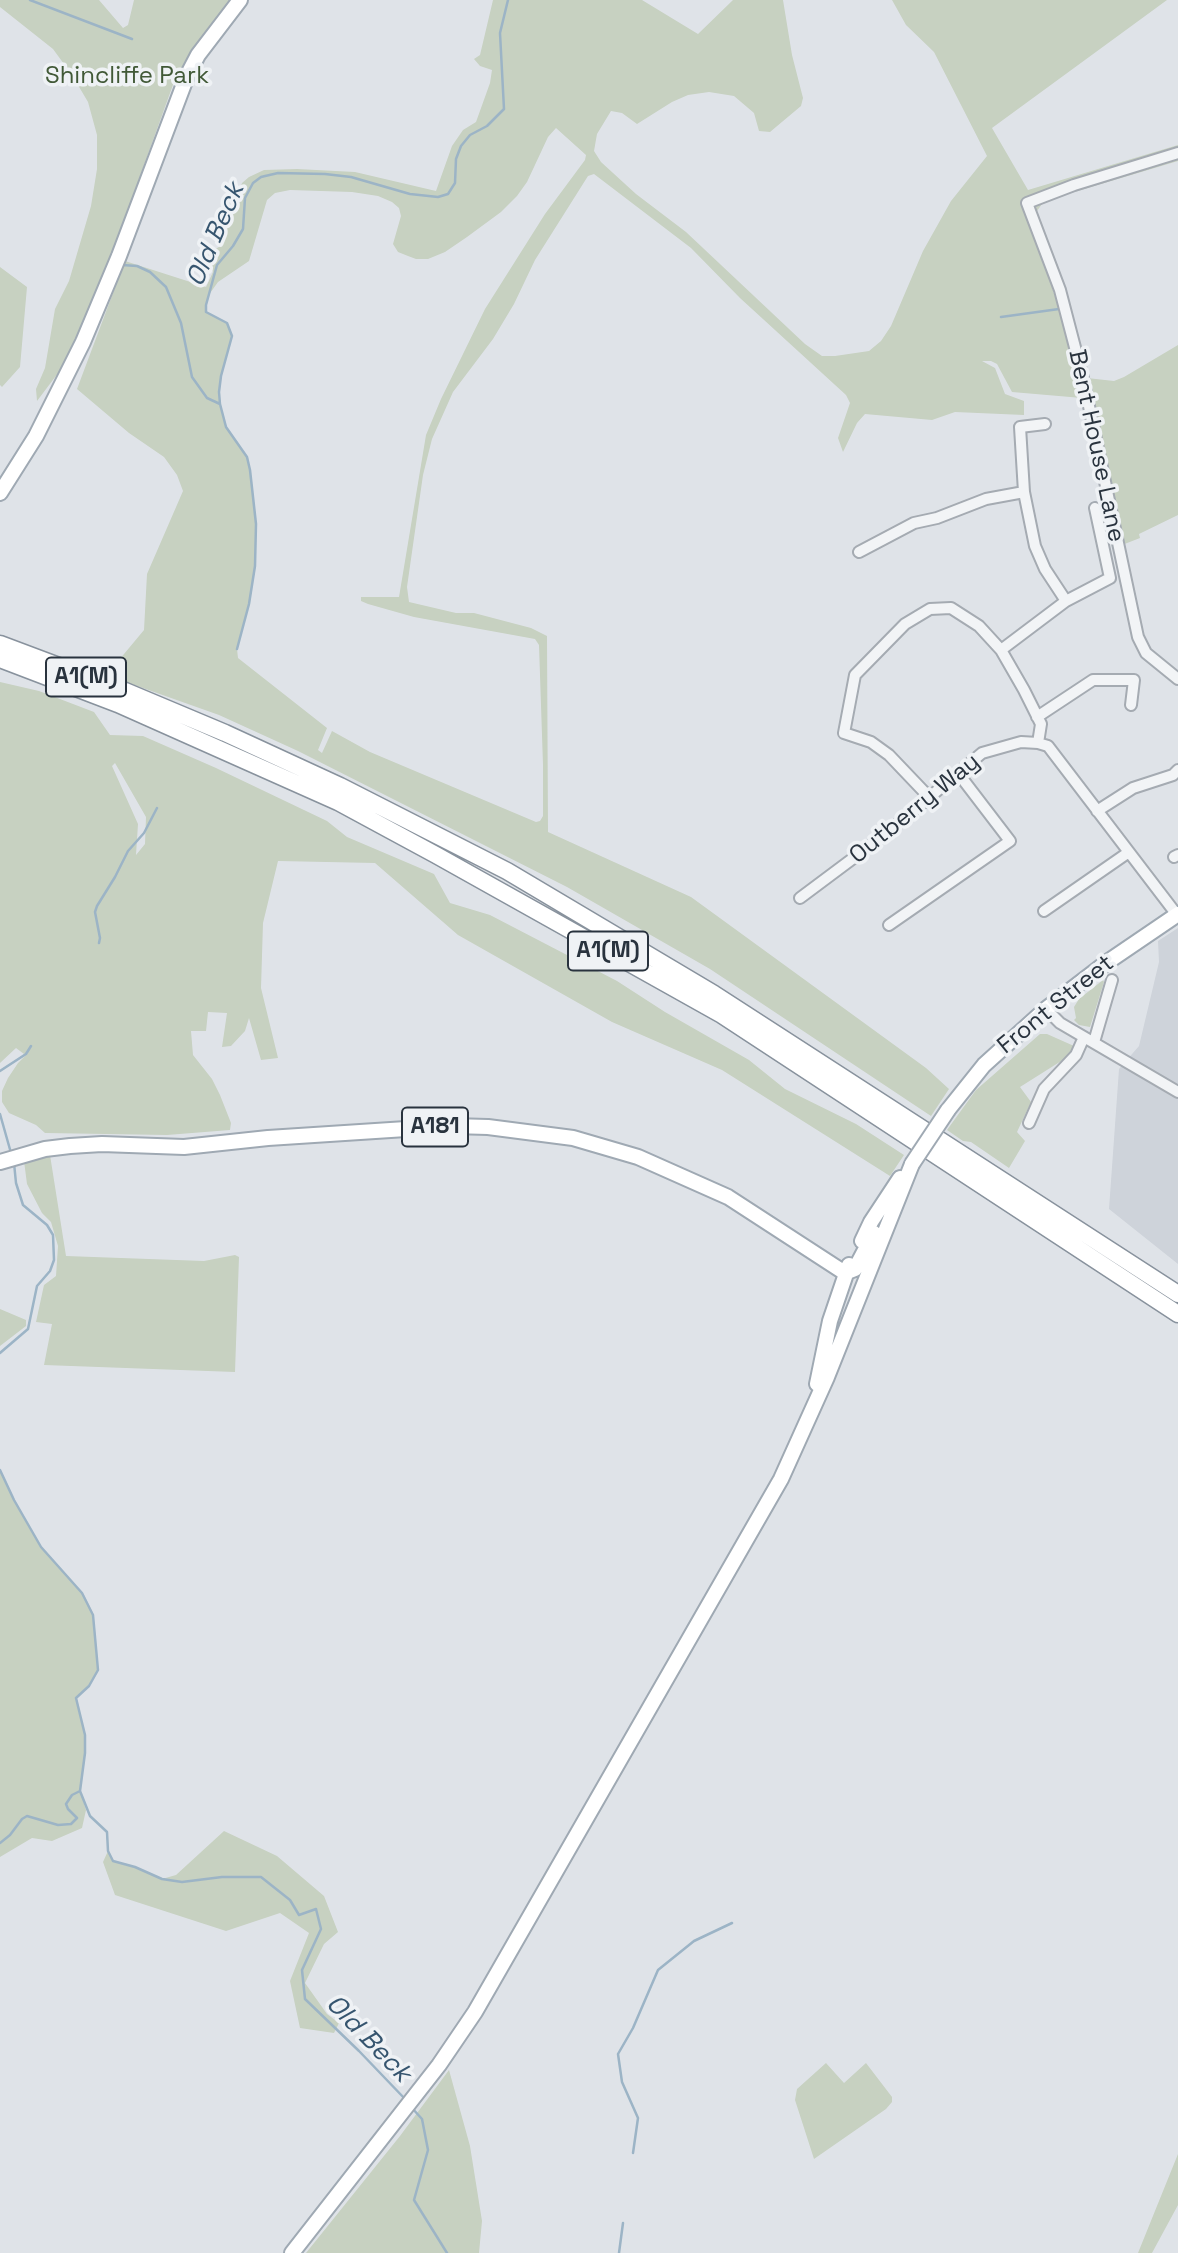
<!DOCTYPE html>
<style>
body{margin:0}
canvas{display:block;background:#dfe3e8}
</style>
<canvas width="1178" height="2253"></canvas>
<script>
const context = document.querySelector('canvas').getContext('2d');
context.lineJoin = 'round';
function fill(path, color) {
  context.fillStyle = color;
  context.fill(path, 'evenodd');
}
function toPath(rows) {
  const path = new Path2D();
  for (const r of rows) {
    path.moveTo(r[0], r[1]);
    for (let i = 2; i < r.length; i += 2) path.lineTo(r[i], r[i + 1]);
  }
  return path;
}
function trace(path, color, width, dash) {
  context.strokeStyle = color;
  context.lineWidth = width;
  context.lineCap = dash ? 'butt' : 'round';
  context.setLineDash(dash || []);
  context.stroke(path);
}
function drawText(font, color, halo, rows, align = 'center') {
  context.font = font + ' "Space Grotesk",sans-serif';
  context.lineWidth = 7;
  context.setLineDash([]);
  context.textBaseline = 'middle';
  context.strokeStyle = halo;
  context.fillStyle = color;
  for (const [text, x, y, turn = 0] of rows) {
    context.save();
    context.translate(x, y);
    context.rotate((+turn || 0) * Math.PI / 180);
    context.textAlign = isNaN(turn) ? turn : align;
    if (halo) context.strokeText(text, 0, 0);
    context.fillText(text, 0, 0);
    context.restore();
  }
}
const built = toPath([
 [1178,928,1178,1264,1109,1209,1119,1069,1139,1046,1159,962,1158,941]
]);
const green = toPath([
 [0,0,99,0,123,28,128,25,134,0,240,0,174,82,107,268,68,360,37,401,36,389,45,368,55,309,69,281,91,206,97,169,97,135,88,102,72,75,53,49,0,7],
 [493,0,642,0,698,34,733,0,783,0,792,55,803,98,801,106,770,132,759,131,754,113,734,96,709,92,688,95,672,102,637,124,622,113,611,111,597,134,594,151,601,162,636,194,686,232,805,344,822,356,835,356,869,351,881,341,891,326,923,251,951,201,987,156,934,52,906,25,892,0,1167,0,992,128,1028,190,1178,145,1178,161,1044,201,1037,211,1022,207,1037,241,1059,309,1082,398,1012,392,997,364,991,361,982,361,995,368,1005,394,1024,401,1024,415,955,412,932,420,865,414,857,423,843,452,838,438,850,403,846,395,740,298,691,248,594,174,588,176,535,260,514,304,493,339,453,392,432,439,423,475,407,587,409,602,456,613,474,613,531,628,547,636,548,832,691,897,926,1068,949,1089,931,1116,710,969,567,887,298,751,219,715,126,682,119,660,144,630,147,574,183,491,177,475,164,457,129,433,77,389,125,261,206,287,213,272,208,261,211,251,221,246,242,183,249,177,264,170,297,169,355,172,436,191,452,146,463,130,476,122,490,83,492,70,480,66,474,59,480,55],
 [556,128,586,155,585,160,545,214,485,309,441,399,426,435,399,597,361,597,361,601,368,604,414,617,535,639,539,645,543,765,543,816,540,821,536,822,370,752,332,731,322,753,318,750,327,728,238,658,237,649,249,604,255,566,256,524,250,470,247,457,226,427,220,404,219,392,221,376,232,336,227,323,206,312,206,305,208,296,218,282,249,261,267,200,275,193,290,190,352,192,378,196,392,202,399,208,401,216,393,244,398,252,408,256,416,259,428,259,445,252,467,237,501,212,517,196,527,182,548,137],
 [0,267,27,287,20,367,2,387,0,385],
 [1178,345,1178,515,1139,534,1140,538,1122,545,1087,378,1114,381,1124,377],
 [0,682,39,691,94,712,110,735,143,736,216,768,327,821,347,837,434,874,450,903,490,915,617,981,665,1012,749,1060,785,1089,856,1124,904,1155,890,1176,722,1070,612,1022,458,935,375,863,278,861,263,923,261,988,278,1058,261,1060,249,1018,245,1031,231,1046,222,1047,227,1013,208,1012,206,1031,191,1031,193,1055,212,1079,220,1095,231,1123,230,1130,167,1135,45,1133,36,1125,9,1113,2,1102,2,1091,8,1078,18,1063,28,1053,24,1054,16,1048,0,1063],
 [115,763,146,817,145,844,136,855,138,824,112,766],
 [1103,980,1104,982,1090,1027,1079,1025,1074,1020,1076,1018,1074,1007,1079,999],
 [1040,1034,1047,1034,1074,1046,1073,1052,1066,1058,1020,1087,1031,1102,1017,1132,1025,1141,1009,1168,971,1142,963,1141,947,1130,976,1090],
 [50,1155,66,1256,204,1261,235,1255,239,1257,235,1372,44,1365,52,1324,36,1322,44,1285,56,1276,58,1246,51,1222,42,1213,27,1184,24,1161],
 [0,1309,26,1320,26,1326,0,1346],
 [0,1470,14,1500,41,1547,82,1593,93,1615,98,1670,89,1686,76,1698,85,1735,85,1753,80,1791,86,1810,82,1828,52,1841,32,1838,0,1857],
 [224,1831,277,1856,324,1896,338,1932,324,1944,305,1983,327,2014,339,2023,334,2033,300,2028,290,1981,309,1933,280,1913,226,1931,115,1895,103,1862,108,1851,113,1861,135,1867,162,1879,176,1875],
 [826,2063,844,2083,866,2063,892,2097,892,2102,886,2109,814,2159,795,2100,797,2089],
 [449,2070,470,2146,482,2221,479,2253,306,2253,400,2136],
 [1178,2154,1178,2205,1152,2253,1138,2253]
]);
const stream = toPath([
 [30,0,132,39],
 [122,265,137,266,150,272,166,287,181,323,192,377,207,398,220,404],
 [1001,317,1059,309],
 [237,649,249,604,255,566,256,524,250,470,247,457,226,427,220,404,219,392,221,376,232,336,227,323,206,312,206,305,217,265,233,246,243,229,245,198,253,183,261,177,278,173,325,174,351,177,410,194,438,197,448,194,455,183,456,159,461,146,470,135,487,126,504,109,500,33,508,0],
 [99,943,100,938,95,912,97,906,115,877,128,851,144,833,157,808],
 [0,1071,26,1054,31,1046],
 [0,1114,11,1153],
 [0,1353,28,1329,37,1286,50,1271,54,1260,53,1235,47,1225,23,1205,16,1183,14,1163],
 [0,1470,14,1500,41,1547,82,1593,93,1615,98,1670,89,1686,76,1698,85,1735,85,1753,80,1791,90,1816,107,1832,108,1851,113,1861,135,1867,162,1879,182,1882,222,1877,261,1877,290,1900,299,1915,316,1909,321,1929,302,1970,305,1999,359,2051,406,2100],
 [0,1843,10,1835,22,1819,27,1816,58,1825,71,1824,77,1818,68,1809,66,1804,72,1795,80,1791],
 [412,2108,422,2119,428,2150,414,2200,447,2253],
 [633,2153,638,2118,622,2082,618,2054,633,2028,658,1970,694,1941,732,1923],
 [619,2253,623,2223]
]);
const minor = toPath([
 [1178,153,1074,185,1027,203,1060,290,1083,378,1138,637,1146,653,1178,679],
 [1045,424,1020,427,1024,492,1035,546,1045,569,1066,601],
 [859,552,914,523,937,518,986,499,1024,492],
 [1001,650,1066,601,1110,578,1095,508],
 [1037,717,1093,680,1134,680,1131,705],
 [930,798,889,755,871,742,844,733,855,675,905,624,930,609,951,608,979,626,1001,650,1024,690,1041,724,1038,743,1048,746,1177,915],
 [1097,811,1133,788,1173,775,1178,770],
 [1174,857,1178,855],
 [800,898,887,833,982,753,1021,742,1038,743],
 [1044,911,1129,852],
 [889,925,1010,841,958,773],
 [1046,1009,1060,1023,1178,1092],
 [1094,1042,1112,980],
 [1029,1123,1044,1089,1076,1055,1084,1037]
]);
const major = toPath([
 [0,493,36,436,83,342,119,256,187,76,198,55,240,0],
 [948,1110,984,1065,1046,1009,1106,963,1178,914],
 [0,1162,45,1149,70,1146,102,1144,184,1147,268,1138,452,1126,488,1127,573,1138,638,1157,728,1197,845,1273,855,1269,874,1233],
 [862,1241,871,1222,900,1178],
 [817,1384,830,1321,849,1265],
 [292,2253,439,2065,475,2012,781,1479,827,1377,912,1164]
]);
const highway = toPath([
 [0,644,125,691,225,733,340,786,507,871,714,994,1178,1294],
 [0,659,118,704,338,802,436,855,722,1015,1178,1314]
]);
const majorBridge = toPath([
 [912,1164,948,1110]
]);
const shields = [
 [86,677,80],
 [608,951,80],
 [435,1127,66]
];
const shieldNames = [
 ["A1(M)",86,677],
 ["A1(M)",608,951],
 ["A181",435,1127]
];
const parkNames = [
 ["Shincliffe Park",127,76]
];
const streetNames = [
 ["Bent House Lane",1096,446,78],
 ["Outberry Way",915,809,-39],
 ["Front Street",1056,1005,-39]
];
const waterNames = [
 ["Old Beck",216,235,-67],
 ["Old Beck",368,2039,46]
];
fill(built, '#ced3da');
fill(green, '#c7d1c1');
trace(stream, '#9cb4c6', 2.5);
trace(minor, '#a5abb2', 14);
trace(major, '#9fa9b3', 18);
trace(highway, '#88929d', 19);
trace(minor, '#f2f4f6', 10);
trace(major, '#fff', 14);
trace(highway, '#fff', 16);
trace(majorBridge, '#9fa9b3', 18, []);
trace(majorBridge, '#fff', 14);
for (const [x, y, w] of shields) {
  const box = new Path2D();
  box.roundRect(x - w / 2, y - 19.5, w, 39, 5);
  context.fillStyle = '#eff2f5';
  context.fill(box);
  trace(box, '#29333e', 2);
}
drawText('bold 23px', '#29333e', null, shieldNames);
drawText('24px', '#415937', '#eff2f5', parkNames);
drawText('24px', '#29333e', '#eff2f5', streetNames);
drawText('italic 26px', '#36556f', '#eff2f5', waterNames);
</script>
